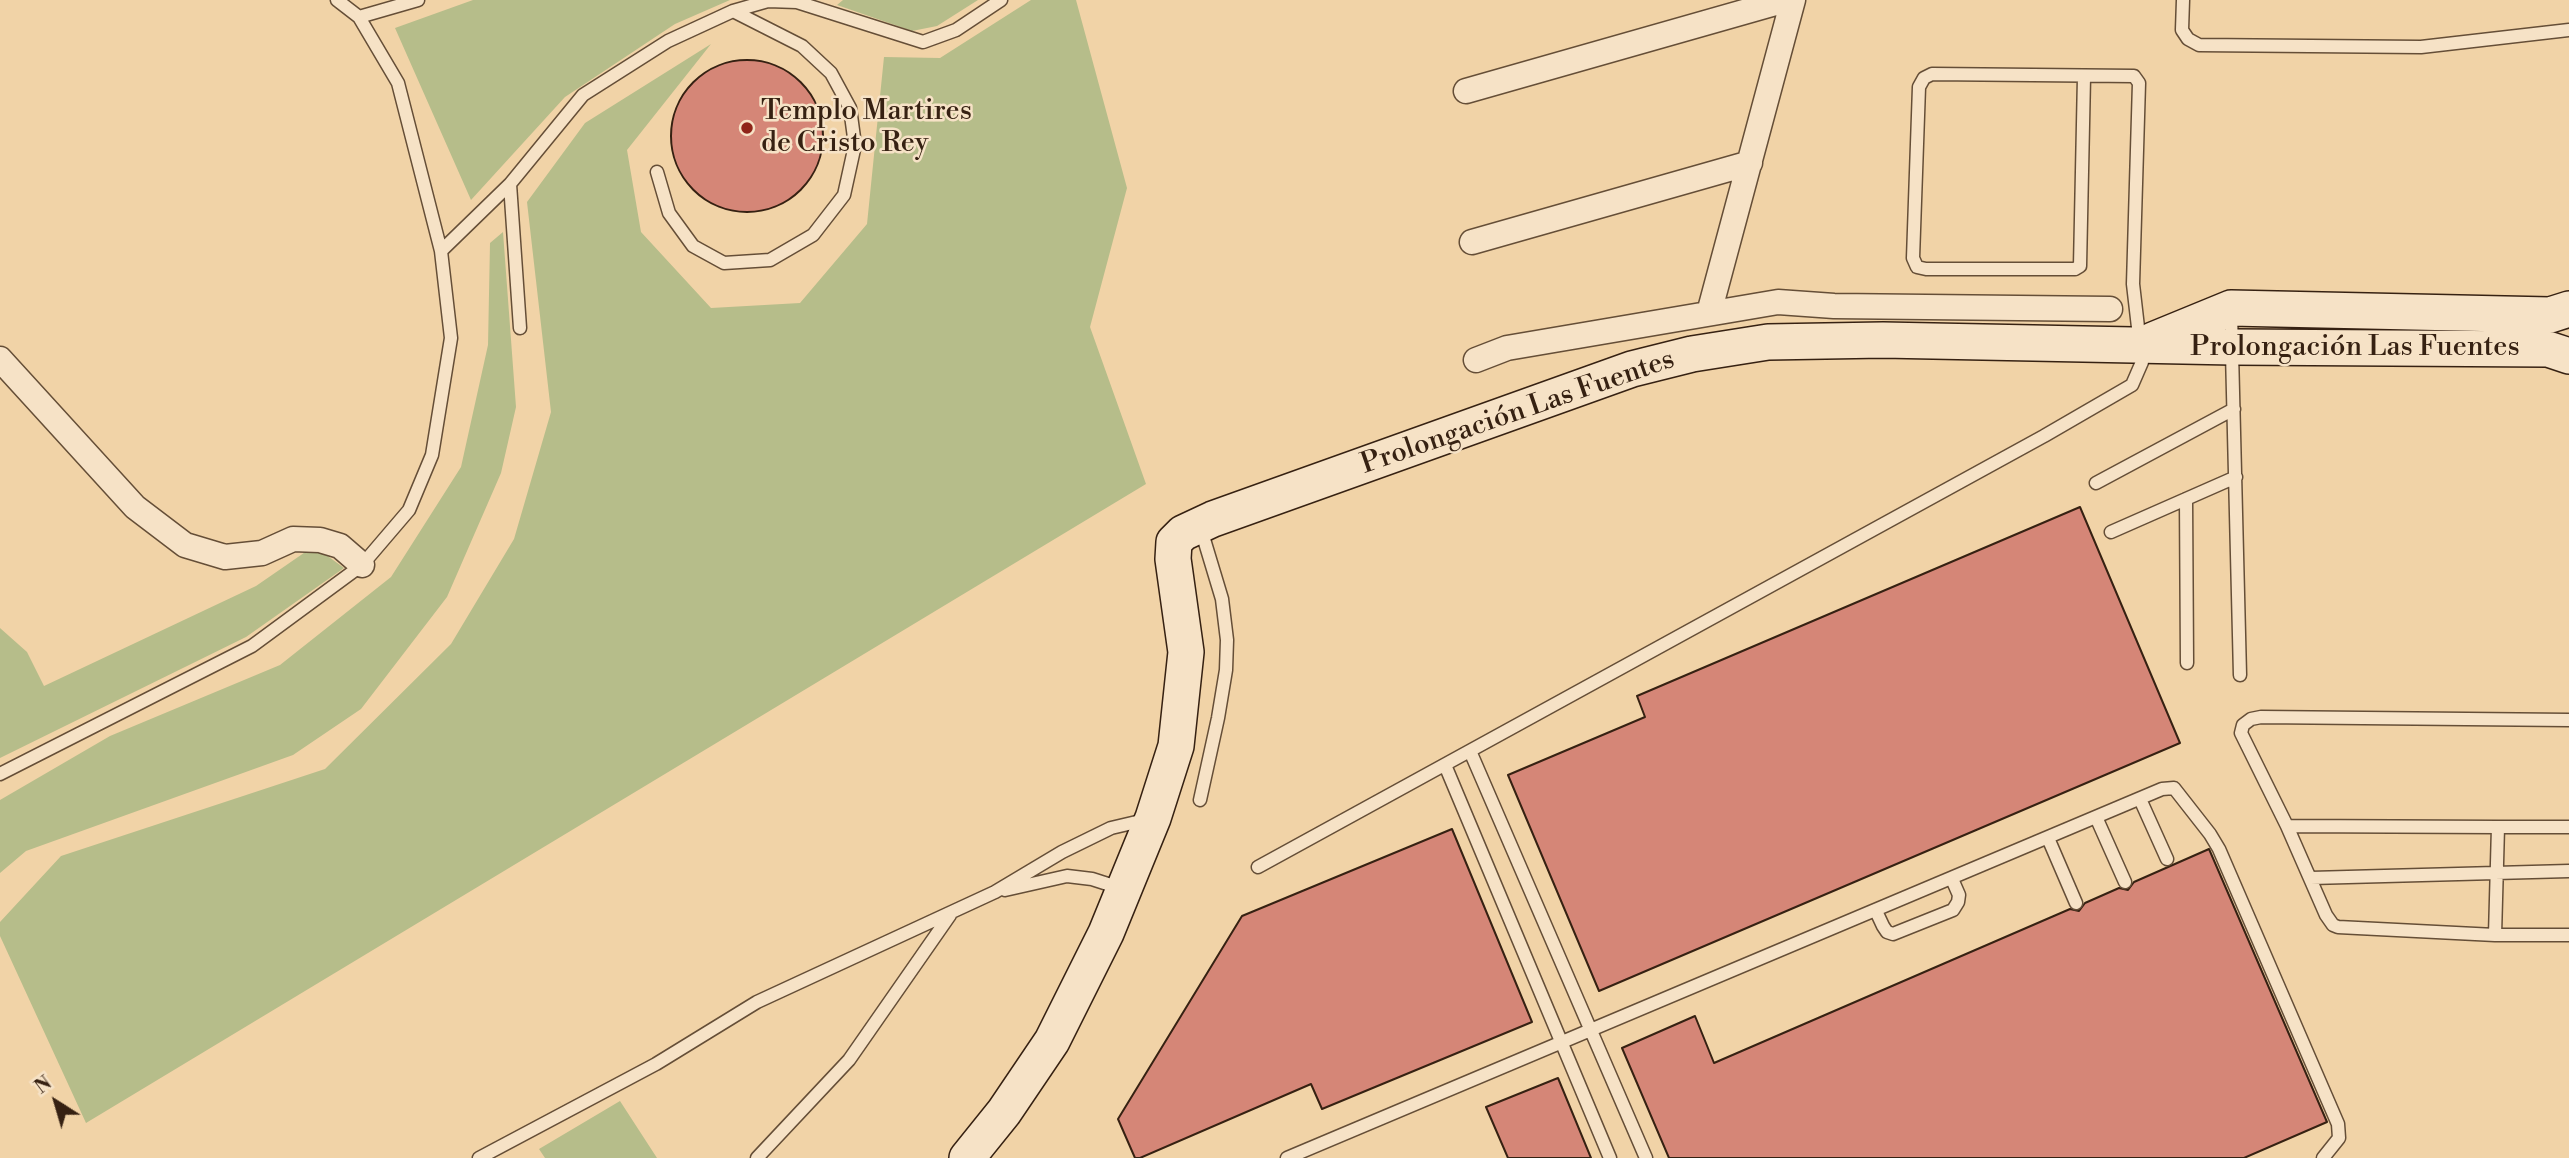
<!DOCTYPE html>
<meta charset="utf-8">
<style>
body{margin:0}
#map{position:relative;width:2569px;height:1158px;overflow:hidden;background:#f1d3a7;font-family:"Libre Bodoni",serif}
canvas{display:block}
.north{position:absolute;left:21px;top:1067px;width:70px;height:70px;-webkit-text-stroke:5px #f6e2c6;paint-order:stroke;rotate:323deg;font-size:19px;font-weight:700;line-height:28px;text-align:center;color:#362112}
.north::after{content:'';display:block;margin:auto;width:24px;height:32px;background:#362112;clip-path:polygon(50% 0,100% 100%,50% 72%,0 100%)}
</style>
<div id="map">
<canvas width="2569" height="1158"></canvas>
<div class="north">N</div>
</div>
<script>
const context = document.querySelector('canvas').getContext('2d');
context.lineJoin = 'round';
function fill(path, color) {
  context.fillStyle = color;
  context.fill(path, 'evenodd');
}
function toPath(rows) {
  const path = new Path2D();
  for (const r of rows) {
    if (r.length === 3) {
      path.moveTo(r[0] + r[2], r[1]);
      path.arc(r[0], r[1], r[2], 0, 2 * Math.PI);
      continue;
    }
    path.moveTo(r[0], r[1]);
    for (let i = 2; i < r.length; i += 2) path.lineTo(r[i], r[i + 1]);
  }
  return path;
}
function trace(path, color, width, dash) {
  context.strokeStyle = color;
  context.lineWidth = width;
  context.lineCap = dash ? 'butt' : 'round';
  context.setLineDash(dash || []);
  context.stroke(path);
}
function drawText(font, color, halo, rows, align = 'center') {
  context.font = font + ' "Libre Bodoni",serif';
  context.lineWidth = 5;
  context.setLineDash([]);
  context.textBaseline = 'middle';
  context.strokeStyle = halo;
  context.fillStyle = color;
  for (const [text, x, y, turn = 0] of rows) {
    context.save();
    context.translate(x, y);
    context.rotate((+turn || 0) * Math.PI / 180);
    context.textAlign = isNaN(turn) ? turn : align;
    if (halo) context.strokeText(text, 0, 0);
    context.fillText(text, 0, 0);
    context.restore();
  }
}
const green = toPath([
 [473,0,730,0,675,24,565,97,471,200,395,28],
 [843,0,978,0,937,26,912,31,837,5],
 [1031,0,1076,0,1127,188,1090,327,1146,484,86,1123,0,936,0,922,61,856,325,769,451,644,514,539,551,412,527,202,585,123,711,44,627,150,641,232,711,308,800,303,867,224,884,57,940,58],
 [503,232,516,407,501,473,447,597,361,709,293,755,26,851,0,873,0,800,110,736,280,665,391,577,461,467,488,345,490,243],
 [314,546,344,568,246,637,0,758,0,628,27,652,44,686,256,586],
 [620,1101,657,1158,545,1158,539,1149]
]);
const building = toPath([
 [747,136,76],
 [2080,507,2180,743,1599,991,1508,775,1645,717,1637,696,2080,507],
 [1452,829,1532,1022,1322,1109,1311,1084,1140,1158,1135,1158,1118,1119,1242,916,1452,829],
 [2209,849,2327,1122,2244,1158,1669,1158,1622,1048,1695,1016,1714,1063,2070,909,2079,911,2085,903,2119,888,2128,890,2134,882,2209,849],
 [1558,1078,1591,1158,1508,1158,1486,1107,1558,1078]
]);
const lane = toPath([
 [2183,0,2182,30,2188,39,2199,45,2421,47,2569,30],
 [359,17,418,0],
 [657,172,669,213,693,246,724,263,770,260,813,235,844,195,855,145,850,108,831,73,802,46,733,11],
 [441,251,510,184],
 [2231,312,2240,675],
 [520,328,510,184,583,95,668,41,733,11,768,1,797,2,923,42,956,30,1001,0],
 [2096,483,2234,409],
 [2186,499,2187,663],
 [2111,532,2236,477],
 [2569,720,2261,717,2251,719,2243,725,2241,733,2287,826,2326,915,2333,925,2338,927,2495,935,2498,827,2569,827],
 [1470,751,1646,1158],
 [1445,765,1610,1158],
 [0,774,252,646,362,565,409,510,432,455,451,338,441,251,398,83,359,17,337,0],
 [2140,799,2167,859],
 [1200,800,1218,718,1226,670,1227,640,1222,599,1200,526],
 [2096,817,2125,882],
 [2287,826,2498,827],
 [2048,838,2076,903],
 [1258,867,2044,436,2132,385,2142,362,2133,284,2139,83,2134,76,1932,74,1924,78,1919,87,1913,258,1917,267,1926,269,2075,269,2080,266,2084,77],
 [2311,878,2569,871],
 [1005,890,1067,876,1092,879,1120,888],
 [1876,911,1883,926,1887,932,1893,934,1953,910,1958,902,1959,895,1952,879],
 [2495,935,2569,935],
 [479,1158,656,1064,757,1002,995,892,1062,852,1111,828,1145,820],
 [757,1158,849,1060,950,915],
 [1287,1158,2162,789,2174,788,2210,834,2219,849,2338,1124,2339,1138,2323,1158]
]);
const street = toPath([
 [1466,91,1786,0],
 [1472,242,1750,163],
 [1709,313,1793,0],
 [0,359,135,507,185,545,225,557,262,553,293,539,320,540,340,546,362,565],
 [1476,360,1507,348,1778,302,1834,306,2110,309]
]);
const secondary = toPath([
 [2153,340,2231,308,2550,315,2569,309],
 [967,1158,1004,1112,1052,1041,1106,933,1153,818,1176,746,1186,652,1173,559,1174,542,1183,533,1213,519,1632,369,1692,354,1768,342,1883,340,2233,347,2548,349,2569,356]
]);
const markers = [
 [747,128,7,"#8f2418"]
];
const poiNames = [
 ["Templo Martires",761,112],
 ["de Cristo Rey",761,144]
];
const streetNames = [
 ["Prolongación Las Fuentes",2355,348],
 ["Prolongación Las Fuentes",1518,413,-19]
];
fill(green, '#b6bd8a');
fill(building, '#d58677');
trace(building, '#362112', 2);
trace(lane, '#654e37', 15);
trace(street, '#654e37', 27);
trace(secondary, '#362112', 38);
trace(lane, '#f6e2c6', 12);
trace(street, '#f6e2c6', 24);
trace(secondary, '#f6e2c6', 35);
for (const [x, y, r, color] of markers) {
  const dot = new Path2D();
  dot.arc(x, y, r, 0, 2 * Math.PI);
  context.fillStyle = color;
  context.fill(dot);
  trace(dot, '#f6e2c6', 2.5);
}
drawText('28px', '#362112', '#f6e2c6', poiNames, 'left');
drawText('28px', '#362112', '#f6e2c6', streetNames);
</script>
